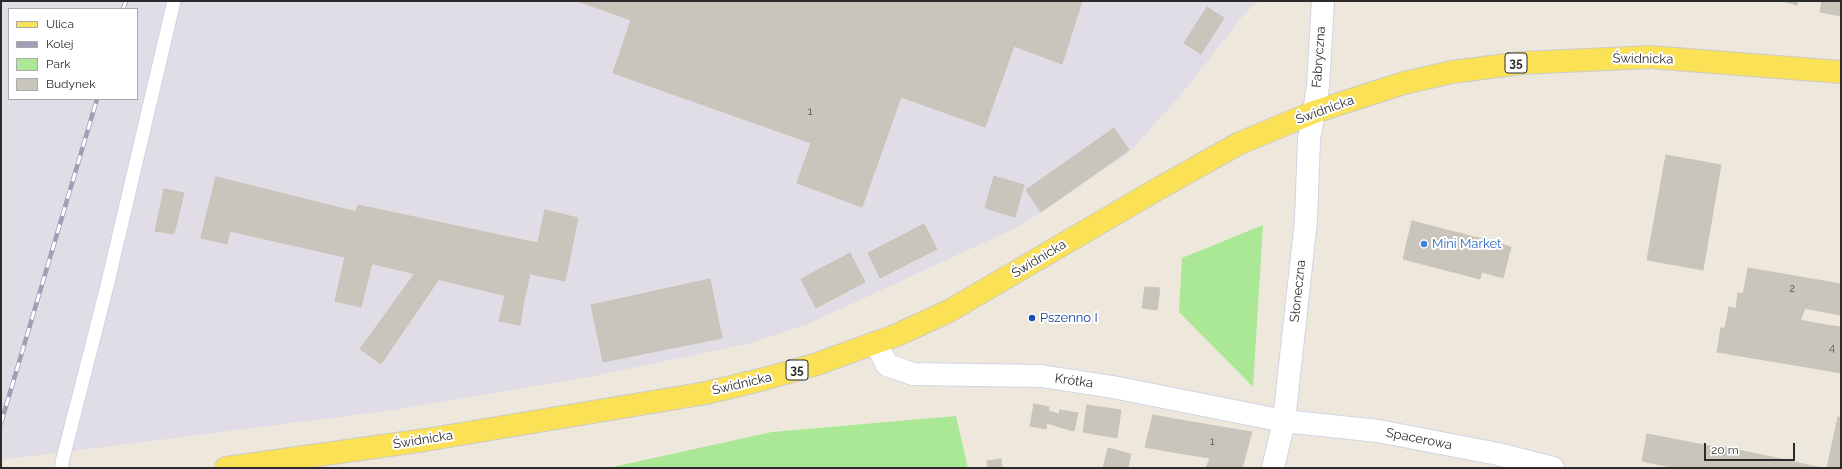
<!DOCTYPE html>
<meta charset="utf-8">
<style>
body{margin:0}
#map{position:relative;width:1842px;height:469px;overflow:hidden;background:#eee8dc;font-family:Raleway,sans-serif}
canvas{display:block}
.frame{position:absolute;inset:0;border:2px solid #2b2b2b;pointer-events:none}
.legend{position:absolute;left:8px;top:8px;width:130px;height:92px;box-sizing:border-box;background:#fff;border:1px solid #aaa;margin:0;padding:5px 7px;list-style:none;font-size:12px;color:#2b2b2b}
.legend li{display:flex;align-items:center;gap:8px;height:20px}
.legend b{width:20px;border:1px solid #aaa}
.scale{position:absolute;left:1704px;top:443px;width:91px;height:18px;box-sizing:border-box;border:2px solid #2b2b2b;border-top:0;padding-left:5px;font-size:12px;line-height:14px;white-space:nowrap;color:#2b2b2b;-webkit-text-stroke:3px #fff;paint-order:stroke}
</style>
<div id="map">
<canvas width="1842" height="469"></canvas>
<div class="frame"></div>
<ul class="legend">
<li><b style="height:5px;background:#fae156"></b>Ulica</li>
<li><b style="height:5px;background:#9fa0b7"></b>Kolej</li>
<li><b style="height:11px;background:#aae895"></b>Park</li>
<li><b style="height:11px;background:#c9c5bc"></b>Budynek</li>
</ul>
<div class="scale">20 m</div>
</div>
<script>
const context = document.querySelector('canvas').getContext('2d');
context.lineJoin = 'round';
function fill(path, color) {
  context.fillStyle = color;
  context.fill(path, 'evenodd');
}
function toPath(rows) {
  const path = new Path2D();
  for (const r of rows) {
    path.moveTo(r[0], r[1]);
    for (let i = 2; i < r.length; i += 2) path.lineTo(r[i], r[i + 1]);
  }
  return path;
}
function trace(path, color, width, dash) {
  context.strokeStyle = color;
  context.lineWidth = width;
  context.lineCap = dash ? 'butt' : 'round';
  context.setLineDash(dash || []);
  context.stroke(path);
}
function drawText(font, color, halo, rows, align = 'center') {
  context.font = font + ' Raleway,sans-serif';
  context.lineWidth = 4;
  context.setLineDash([]);
  context.textBaseline = 'middle';
  context.strokeStyle = halo;
  context.fillStyle = color;
  for (const [text, x, y, turn = 0] of rows) {
    context.save();
    context.translate(x, y);
    context.rotate((+turn || 0) * Math.PI / 180);
    context.textAlign = isNaN(turn) ? turn : align;
    if (halo) context.strokeText(text, 0, 0);
    context.fillText(text, 0, 0);
    context.restore();
  }
}
const industrial = toPath([
 [1,1,1258,1,1242,17,1184,91,1130,152,1022,225,808,324,747,344,589,377,496,393,395,410,1,460],
 [9,9,137,9,137,99,9,99]
]);
const green = toPath([
 [1263,225,1253,387,1179,312,1182,258],
 [956,416,968,468,608,468,772,432]
]);
const building = toPath([
 [577,1,1030,1,985,127,901,97,862,207,797,183,811,143,613,73,631,20,577,1],
 [1030,1,1082,1,1062,64,1014,46,1030,1],
 [1782,1,1798,1,1797,5,1782,1],
 [1822,1,1841,1,1841,16,1820,12,1822,1],
 [1207,7,1224,18,1201,54,1184,43,1207,7],
 [1114,128,1129,150,1041,212,1026,190,1114,128],
 [1666,155,1721,165,1703,270,1647,260,1666,155],
 [994,176,1024,185,1015,217,985,208,994,176],
 [216,177,264,189,252,236,204,225,216,177],
 [164,189,184,193,174,234,155,231,164,189],
 [264,189,357,212,345,257,252,236,264,189],
 [358,205,537,243,524,300,345,257,358,205],
 [545,210,578,218,565,281,531,274,545,210],
 [1412,221,1490,241,1480,279,1403,259,1412,221],
 [924,224,937,249,880,278,868,253,924,224],
 [204,225,230,231,227,244,201,238,204,225],
 [1490,241,1511,247,1503,278,1482,272,1490,241],
 [850,253,865,282,816,308,801,279,850,253],
 [345,257,372,263,361,307,335,301,345,257],
 [1748,268,1841,284,1841,315,1744,297,1743,294,1748,268],
 [415,273,439,279,381,364,360,349,415,273],
 [710,279,722,338,603,362,591,305,710,279],
 [1145,287,1160,288,1157,310,1142,308,1145,287],
 [1738,293,1744,294,1744,297,1805,308,1800,321,1736,309,1738,293],
 [505,296,524,300,520,325,499,321,505,296],
 [1729,307,1826,325,1818,369,1717,352,1721,328,1725,328,1729,307],
 [1826,325,1841,327,1841,373,1818,369,1826,325],
 [1034,404,1049,407,1046,429,1030,426,1034,404],
 [1087,405,1121,410,1117,438,1083,432,1087,405],
 [1060,410,1078,413,1074,431,1056,426,1060,410],
 [1048,411,1059,414,1056,426,1047,423,1048,411],
 [1153,415,1180,420,1172,452,1145,447,1153,415],
 [1838,417,1841,418,1841,468,1827,468,1838,417],
 [1180,420,1252,432,1242,468,1206,468,1210,458,1172,452,1180,420],
 [1647,434,1720,448,1716,468,1675,468,1642,461,1647,434],
 [1720,446,1822,468,1716,468,1720,446],
 [1108,448,1131,454,1128,468,1103,468,1108,448],
 [1001,459,1002,468,988,468,987,461,1001,459]
]);
const service = toPath([
 [62,468,62,462,107,286,174,1]
]);
const minor = toPath([
 [1314,112,1318,86,1323,1],
 [876,343,887,365,913,374,1041,376,1113,387,1284,421,1378,431,1498,454,1553,468]
]);
const tertiary = toPath([
 [1273,468,1284,421,1306,220,1309,139,1314,112]
]);
const primary = toPath([
 [226,468,425,440,706,393,764,379,814,365,897,335,949,311,1156,190,1238,144,1314,112,1404,83,1452,72,1521,63,1650,57,1841,72]
]);
const rail = toPath([
 [123,9,126,1],
 [1,423,97,99]
]);
const markers = [
 [1424,244,4,"#3f7fe0"],
 [1032,318,4,"#1a4fb4"]
];
const numberNames = [
 ["1",810,112],
 ["2",1792,289],
 ["4",1832,348],
 ["1",1212,442]
];
const shields = [
 [1516,63,22],
 [797,370,22]
];
const shieldNames = [
 ["35",1516,63],
 ["35",797,370]
];
const streetNames = [
 ["Fabryczna",1319,57,-86],
 ["Świdnicka",1643,59,1],
 ["Świdnicka",1325,110,-20],
 ["Świdnicka",1039,259,-31],
 ["Słoneczna",1298,291,-84],
 ["Krótka",1074,381,8],
 ["Świdnicka",742,384,-13],
 ["Spacerowa",1419,439,11],
 ["Świdnicka",423,440,-9]
];
const shopNames = [
 ["Mini Market",1432,244]
];
const transitNames = [
 ["Pszenno I",1040,318]
];
fill(industrial, '#e0dde6');
fill(green, '#aae895');
fill(building, '#c9c5bc');
trace(building, '#c9c4b6', 1);
trace(service, '#d1d3e5', 15);
trace(minor, '#d1d3e5', 24);
trace(tertiary, '#d1d3e5', 24);
trace(primary, '#ccc', 24);
trace(service, '#fff', 13);
trace(minor, '#fff', 22);
trace(tertiary, '#fff', 22);
trace(primary, '#fae156', 22);
trace(rail, '#9fa0b7', 4.5);
trace(rail, '#fff', 3, [9]);
for (const [x, y, r, color] of markers) {
  const dot = new Path2D();
  dot.arc(x, y, r, 0, 2 * Math.PI);
  context.fillStyle = color;
  context.fill(dot);
  trace(dot, '#fff', 1.5);
}
drawText('11px', '#52524f', null, numberNames);
for (const [x, y, w] of shields) {
  const box = new Path2D();
  box.roundRect(x - w / 2, y - 10, w, 20, 3);
  context.fillStyle = '#fff';
  context.fill(box);
  trace(box, '#2b2b2b', 1);
}
drawText('bold 12px', '#2b2b2b', null, shieldNames);
drawText('13px', '#2b2b2b', '#fff', streetNames);
drawText('13px', '#366cbe', '#fff', shopNames, 'left');
drawText('13px', '#164399', '#fff', transitNames, 'left');
</script>
